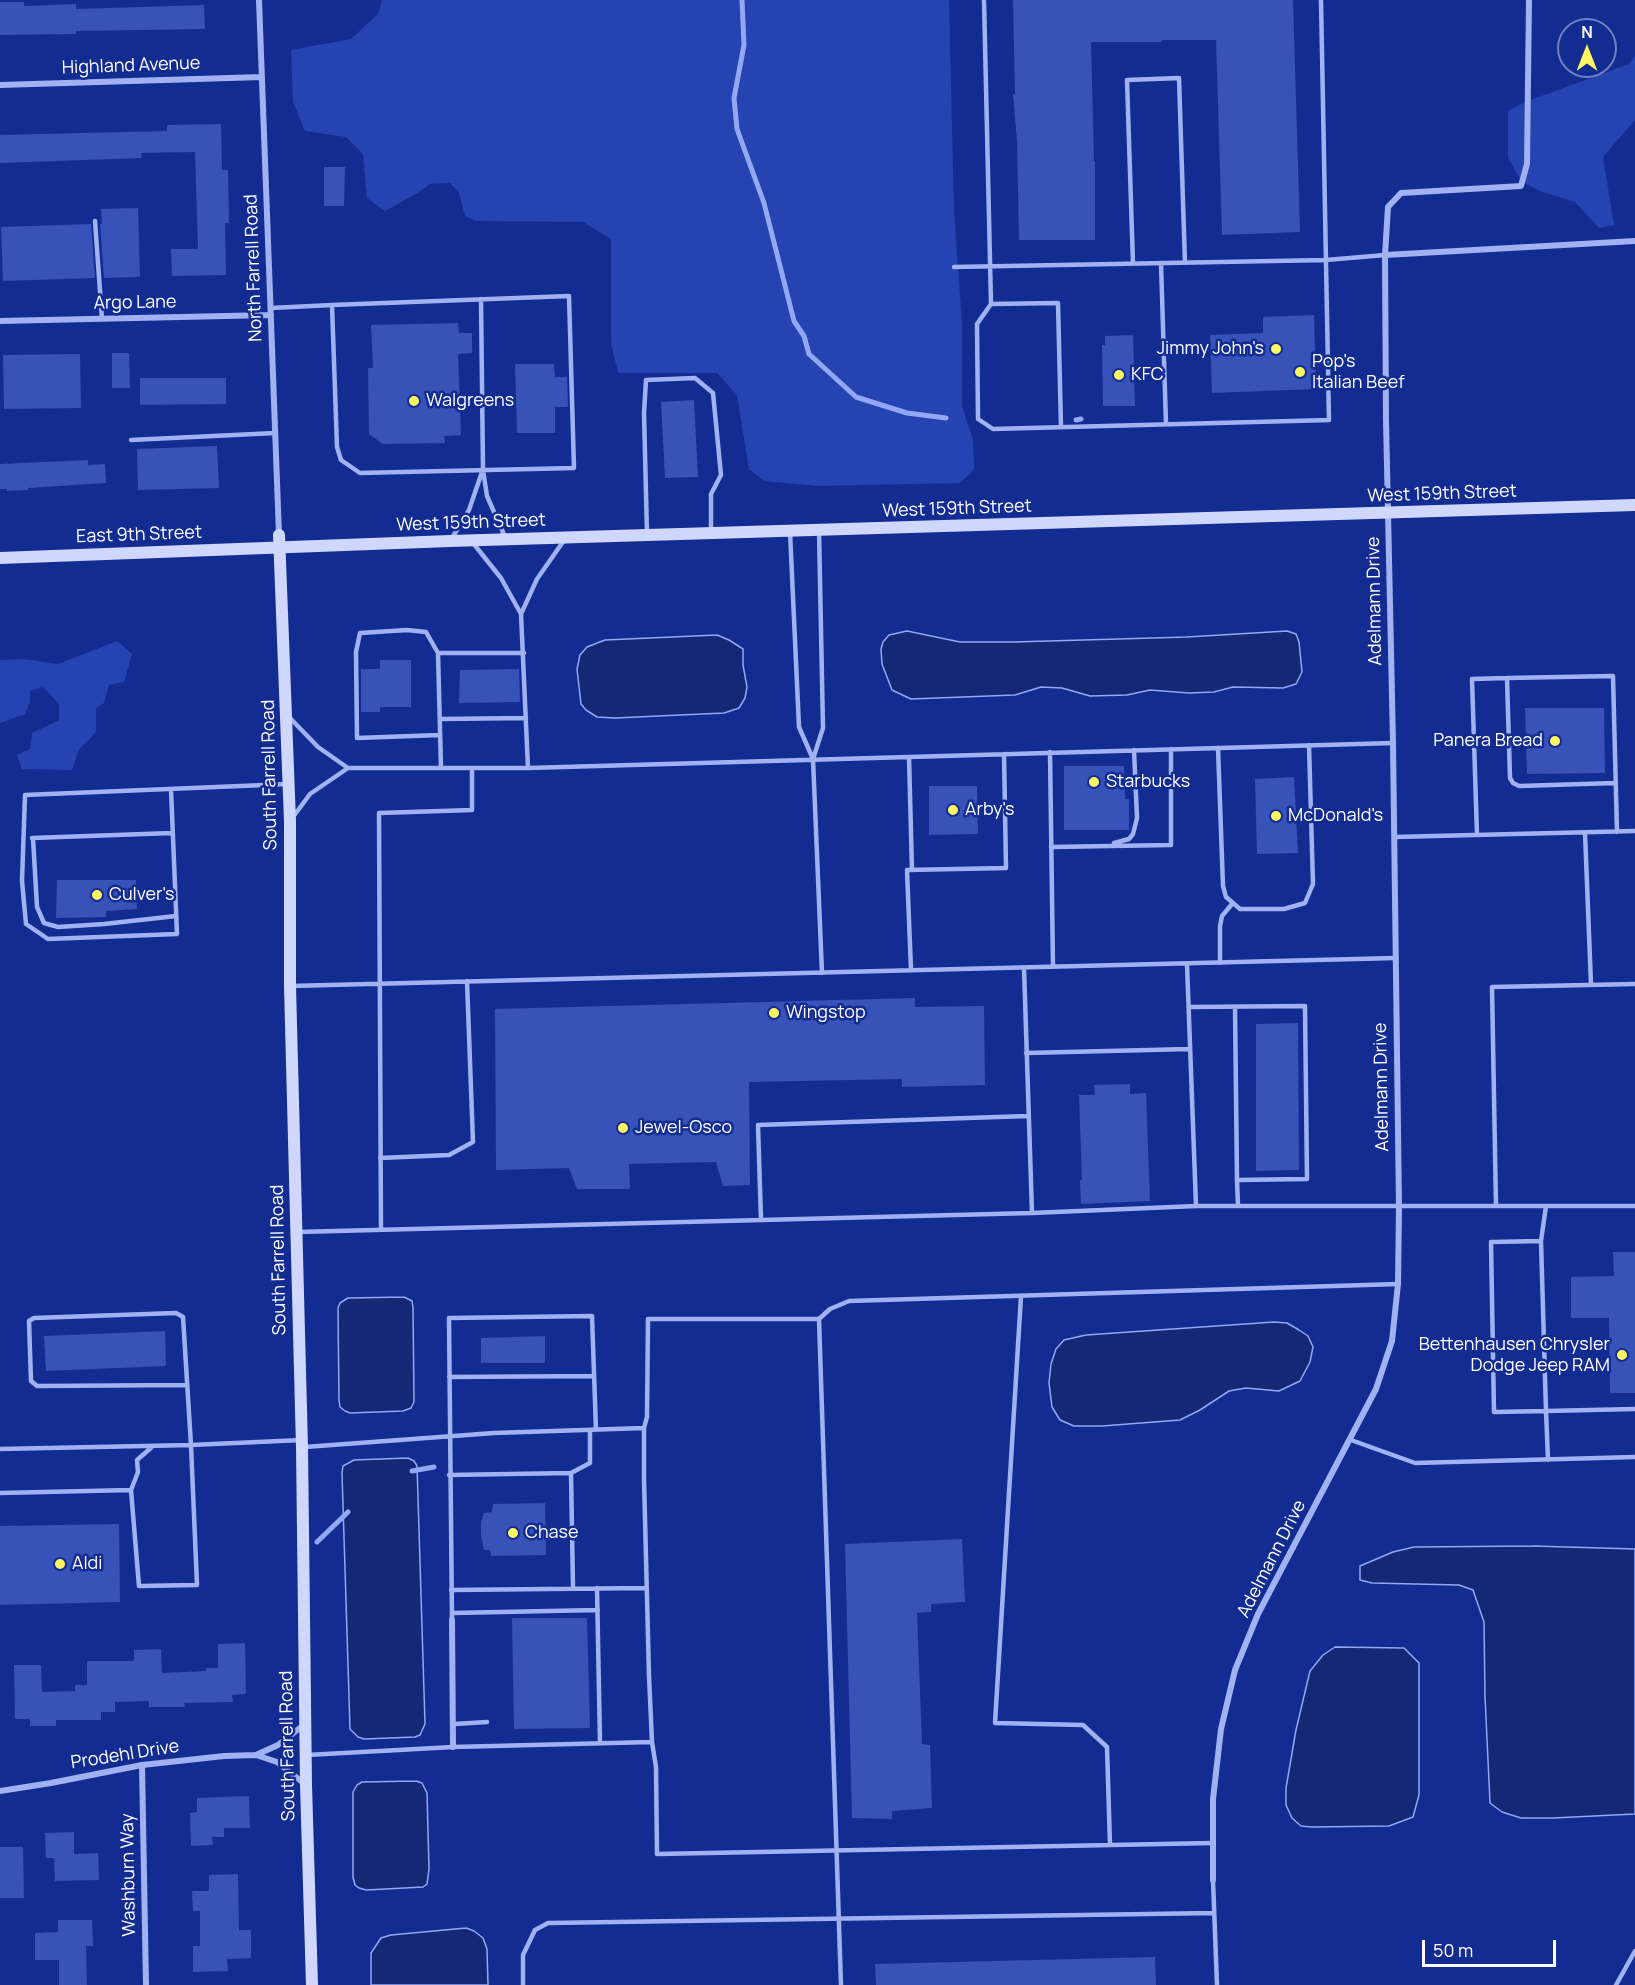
<!DOCTYPE html>
<style>
body{margin:0}
#map{position:relative;width:1635px;height:1985px;overflow:hidden;background:#132c92;font-family:Manrope,sans-serif}
canvas{display:block}
.north{position:absolute;left:1557px;top:18px;width:60px;height:60px;box-sizing:border-box;background:#132c92;border:2px solid #7180be;border-radius:50%;rotate:0deg;font-size:16px;font-weight:700;line-height:24px;text-align:center;color:#fff}
.north::after{content:'';display:block;margin:auto;width:21px;height:27px;background:#fff761;clip-path:polygon(50% 0,100% 100%,50% 72%,0 100%)}
.scale{position:absolute;left:1422px;top:1940px;width:134px;height:27px;box-sizing:border-box;border:3px solid #fff;border-top:0;padding-left:8px;font-size:18px;line-height:21px;white-space:nowrap;color:#fff;-webkit-text-stroke:4px #132c92;paint-order:stroke}
</style>
<div id="map">
<canvas width="1635" height="1985"></canvas>
<div class="north">N</div>
<div class="scale">50 m</div>
</div>
<script>
const context = document.querySelector('canvas').getContext('2d');
context.lineJoin = 'round';
function fill(path, color) {
  context.fillStyle = color;
  context.fill(path, 'evenodd');
}
function toPath(rows) {
  const path = new Path2D();
  for (const r of rows) {
    path.moveTo(r[0], r[1]);
    for (let i = 2; i < r.length; i += 2) path.lineTo(r[i], r[i + 1]);
  }
  return path;
}
function trace(path, color, width, dash) {
  context.strokeStyle = color;
  context.lineWidth = width;
  context.lineCap = dash ? 'butt' : 'round';
  context.setLineDash(dash || []);
  context.stroke(path);
}
function drawText(font, color, halo, rows, align = 'center') {
  context.font = font + ' Manrope,sans-serif';
  context.lineWidth = 5;
  context.setLineDash([]);
  context.textBaseline = 'middle';
  context.strokeStyle = halo;
  context.fillStyle = color;
  for (const [text, x, y, turn = 0] of rows) {
    context.save();
    context.translate(x, y);
    context.rotate((+turn || 0) * Math.PI / 180);
    context.textAlign = isNaN(turn) ? turn : align;
    if (halo) context.strokeText(text, 0, 0);
    context.fillText(text, 0, 0);
    context.restore();
  }
}
const green = toPath([
 [382,0,949,0,954,211,962,323,962,406,973,440,974,470,960,483,818,486,764,481,749,469,737,395,717,373,618,373,611,342,611,239,583,222,477,221,465,216,459,193,450,183,430,184,416,194,385,211,367,198,363,154,346,137,305,131,293,102,291,50,351,39,378,14],
 [1635,56,1635,120,1603,157,1614,225,1599,228,1575,202,1540,191,1522,182,1508,158,1508,111,1525,102,1629,64],
 [117,641,132,654,124,682,109,685,104,703,96,708,96,731,90,739,79,749,72,770,22,769,17,755,30,749,32,733,59,720,59,704,43,687,30,691,30,702,25,714,0,723,0,660,23,659,58,664]
]);
const water = toPath([
 [907,631,960,642,1014,642,1187,637,1287,631,1296,634,1299,642,1302,672,1296,684,1283,688,1233,687,1214,692,1189,693,1150,690,1127,695,1090,696,1062,688,1041,687,1015,695,911,699,892,690,882,664,881,649,883,642,889,635,907,631],
 [717,635,729,640,743,649,743,665,747,687,745,698,739,708,724,713,615,718,597,717,586,710,581,704,577,669,580,655,587,647,605,640,717,635],
 [404,1297,412,1301,413,1308,414,1402,411,1408,403,1411,350,1413,345,1411,340,1407,339,1400,338,1308,340,1303,348,1298,404,1297],
 [1274,1322,1287,1323,1299,1330,1308,1336,1313,1347,1310,1362,1300,1381,1279,1391,1246,1388,1229,1391,1200,1410,1180,1420,1102,1426,1074,1426,1060,1420,1052,1407,1049,1383,1051,1364,1056,1349,1064,1340,1086,1335,1274,1322],
 [408,1458,414,1461,417,1466,425,1724,420,1735,415,1737,364,1739,358,1737,350,1729,342,1473,343,1466,354,1460,408,1458],
 [1533,1546,1635,1549,1635,1814,1553,1818,1521,1818,1502,1812,1490,1803,1485,1696,1484,1622,1473,1590,1459,1585,1372,1583,1360,1580,1360,1566,1393,1552,1414,1547,1533,1546],
 [1335,1647,1404,1648,1419,1663,1419,1795,1413,1817,1389,1826,1312,1827,1301,1826,1292,1818,1286,1805,1286,1788,1296,1730,1310,1671,1323,1655,1335,1647],
 [416,1781,422,1783,427,1793,429,1869,427,1884,423,1887,366,1890,359,1888,355,1885,353,1877,353,1792,357,1785,362,1782,416,1781],
 [466,1928,474,1931,483,1938,487,1949,488,1985,371,1985,371,1953,381,1938,391,1935,466,1928]
]);
const stream = toPath([
 [742,0,744,45,734,98,737,129,764,203,794,321,804,336,809,354,856,397,907,413,946,418],
 [1076,420,1081,419],
 [412,1471,434,1467],
 [317,1542,348,1512]
]);
const building = toPath([
 [1013,0,1293,0,1300,232,1222,235,1216,40,1162,40,1162,42,1091,42,1094,161,1095,161,1095,240,1019,240,1017,142,1013,94,1015,94],
 [0,2,24,2,24,6,76,4,76,9,204,5,205,29,76,31,76,34,0,35],
 [221,124,222,170,228,170,229,223,225,223,226,275,172,276,171,249,198,249,195,152,141,153,142,158,0,163,0,135,167,131,167,125],
 [324,167,345,167,344,206,324,206],
 [138,208,140,277,104,278,100,224,102,224,101,209],
 [91,224,95,278,3,281,1,227],
 [1314,315,1316,389,1212,393,1210,335,1263,333,1263,317],
 [458,323,459,333,472,333,472,353,458,354,461,435,444,436,445,443,383,444,369,434,368,368,373,368,371,325],
 [1133,335,1135,406,1103,406,1102,345,1105,345,1105,336],
 [112,353,129,353,130,388,112,388],
 [80,354,81,408,4,409,3,355],
 [515,364,554,364,555,377,567,377,568,407,555,407,555,433,517,433],
 [140,378,226,378,226,404,140,405],
 [694,400,698,477,665,478,661,402],
 [217,446,219,488,138,490,137,449],
 [88,460,88,465,105,464,106,483,28,488,28,490,7,491,7,489,0,489,0,464],
 [380,660,411,660,411,707,380,707,380,712,361,712,361,669,380,669],
 [519,669,520,702,459,703,460,670],
 [1525,708,1604,708,1605,773,1527,774],
 [1064,766,1124,766,1125,799,1129,799,1129,830,1064,830],
 [1294,777,1298,853,1257,854,1255,779],
 [929,786,977,786,978,834,929,835],
 [57,880,136,880,137,909,106,911,106,917,56,918],
 [915,998,915,1007,984,1006,985,1085,902,1087,902,1079,749,1082,750,1185,723,1186,716,1162,629,1164,630,1189,577,1189,569,1168,496,1170,495,1009],
 [1298,1023,1299,1170,1256,1171,1256,1024],
 [1130,1084,1130,1094,1146,1093,1150,1201,1081,1204,1080,1180,1082,1180,1079,1095,1095,1095,1094,1085],
 [1613,1252,1635,1252,1635,1393,1610,1393,1609,1318,1571,1318,1571,1277,1614,1276],
 [165,1331,166,1366,46,1371,44,1336],
 [545,1336,545,1363,481,1363,481,1338],
 [545,1503,546,1555,491,1556,490,1550,484,1550,481,1536,481,1522,484,1513,492,1512,493,1504],
 [119,1524,120,1602,0,1605,0,1526],
 [962,1539,965,1602,931,1604,931,1612,917,1613,922,1744,930,1745,932,1808,892,1811,892,1819,852,1818,845,1544],
 [512,1618,587,1618,590,1728,514,1729],
 [245,1643,246,1694,232,1695,233,1702,184,1703,185,1707,149,1707,149,1701,115,1702,115,1712,101,1712,101,1720,56,1720,56,1726,30,1726,30,1719,15,1719,14,1665,41,1665,42,1692,75,1691,75,1685,87,1685,87,1661,134,1661,134,1650,161,1649,162,1673,206,1671,206,1668,218,1668,218,1644],
 [249,1796,250,1828,224,1828,224,1837,212,1837,213,1845,191,1846,190,1813,197,1812,197,1798],
 [74,1832,74,1854,98,1853,99,1880,55,1881,54,1858,46,1858,45,1833],
 [0,1847,23,1847,24,1898,0,1898],
 [238,1874,239,1930,251,1930,251,1958,227,1959,228,1971,193,1972,193,1946,200,1946,200,1911,193,1911,192,1891,209,1891,209,1875],
 [58,1920,92,1920,93,1946,86,1946,87,1985,59,1985,59,1960,35,1960,35,1933,58,1932],
 [1155,1957,1156,1985,876,1985,875,1964]
]);
const lane = toPath([
 [984,0,991,304,977,324,978,419,993,429,1329,420,1321,0],
 [95,221,102,319],
 [1161,263,1166,424],
 [1133,264,1127,80,1179,78,1185,263],
 [954,267,1326,260,1385,255],
 [481,299,483,470,487,496,505,537],
 [991,304,1058,303,1061,427],
 [271,308,332,305,569,296,574,468,360,473,341,460,337,447,332,305],
 [131,440,275,433],
 [819,531,823,728,813,759,822,973],
 [790,532,799,727,813,759],
 [647,534,644,413,646,380,695,378,713,393,721,475,711,494,711,531],
 [452,538,469,510,482,472],
 [473,543,501,578,521,614,528,768],
 [521,614,537,579,565,539],
 [438,653,426,632,407,630,360,633,356,652,357,738,440,735],
 [1507,678,1510,778,1513,783,1519,786,1615,783],
 [289,717,318,747,348,768],
 [440,719,526,718],
 [1218,748,1223,886,1226,897,1240,909,1284,909,1305,903,1313,884,1309,745],
 [1050,752,1053,967],
 [909,757,912,870],
 [441,768,438,653,524,653],
 [171,789,177,934,48,939,26,924,22,881,25,795,288,784],
 [293,817,310,794,348,768,528,768,1393,743],
 [1585,833,1591,984],
 [1477,835,1472,679,1507,678,1613,676,1617,832],
 [1394,837,1635,831],
 [32,838,172,833],
 [33,838,37,907,44,923,58,927,104,924,176,916],
 [1114,843,1129,839,1133,834,1137,818,1134,750],
 [1051,847,1171,845,1171,749],
 [1220,963,1220,926,1222,916,1232,904],
 [1187,964,1196,1206],
 [1024,968,1032,1213],
 [911,970,907,870,1006,868,1004,754],
 [290,986,1395,958],
 [1189,1007,1305,1006,1307,1179,1237,1180,1238,1206],
 [1235,1007,1237,1180],
 [1026,1053,1190,1049],
 [380,1158,449,1155,473,1142,467,981],
 [1496,1206,1492,987,1635,984],
 [761,1220,758,1125,1028,1116],
 [381,1230,379,813,472,810,472,768],
 [297,1232,1032,1213,1196,1206,1635,1206],
 [1541,1241,1546,1206],
 [1021,1296,995,1723,1083,1725,1107,1747,1110,1845],
 [819,1319,841,1985],
 [449,1377,594,1376],
 [1351,1440,1415,1463,1635,1457],
 [305,1447,494,1433,644,1428],
 [0,1449,191,1445,302,1440],
 [1548,1460,1546,1411,1494,1412,1491,1242,1541,1241,1546,1411,1635,1409],
 [571,1473,573,1588],
 [449,1475,571,1473,590,1463,590,1430],
 [131,1490,138,1472,137,1460,152,1447],
 [0,1493,131,1490,139,1586,197,1585,191,1445,183,1317,176,1313,34,1318,29,1321,31,1381,37,1386,187,1385],
 [597,1588,600,1743],
 [451,1590,647,1588],
 [452,1613,598,1610],
 [452,1620,449,1318,592,1316,596,1430],
 [454,1724,487,1722],
 [307,1755,453,1747,652,1742],
 [1213,1843,657,1854,656,1767,652,1742,649,1676,644,1479,644,1428,647,1417,648,1319,819,1319,830,1309,849,1301,1398,1284],
 [1213,1880,1217,1985],
 [523,1985,523,1955,535,1930,548,1923,1214,1913],
 [1616,1985,1635,1951]
]);
const street = toPath([
 [259,0,279,535],
 [0,85,262,77],
 [1385,255,1635,241],
 [0,321,271,315],
 [452,1620,453,1747],
 [256,1755,278,1745,305,1724],
 [142,1765,146,1985],
 [0,1791,51,1783,142,1765,224,1756,256,1755,277,1762,306,1785],
 [1213,1880,1213,1799,1221,1729,1235,1670,1258,1614,1376,1389,1392,1341,1398,1284,1399,1207,1393,743,1386,420,1385,255,1388,207,1401,193,1521,186,1527,164,1529,0]
]);
const secondary = toPath([
 [279,535,290,821,290,986,302,1447,306,1785,312,1985],
 [0,558,450,541,1635,505]
]);
const markers = [
 [1276,349,6,"#fff761"],
 [1300,372,6,"#fff761"],
 [1119,375,6,"#fff761"],
 [414,401,6,"#fff761"],
 [1555,741,6,"#fff761"],
 [1094,782,6,"#fff761"],
 [953,810,6,"#fff761"],
 [1276,816,6,"#fff761"],
 [97,895,6,"#fff761"],
 [774,1013,6,"#fff761"],
 [623,1128,6,"#fff761"],
 [1622,1355,6,"#fff761"],
 [513,1533,6,"#fff761"],
 [60,1564,6,"#fff761"]
];
const streetNames = [
 ["Highland Avenue",131,66,-2],
 ["North Farrell Road",254,268,-92],
 ["Argo Lane",135,303,-1],
 ["West 159th Street",1442,494,-2],
 ["West 159th Street",957,509,-2],
 ["West 159th Street",471,523,-2],
 ["East 9th Street",139,535,-2],
 ["Adelmann Drive",1375,601,-91],
 ["South Farrell Road",270,775,-91],
 ["Adelmann Drive",1382,1087,-91],
 ["South Farrell Road",279,1260,-91],
 ["Adelmann Drive",1272,1559,-63],
 ["South Farrell Road",288,1746,-91],
 ["Prodehl Drive",125,1755,-9],
 ["Washburn Way",129,1875,-91]
];
const poiNames = [
 ["Jimmy John's",1264,349,"right"],
 ["Pop's",1312,362],
 ["Italian Beef",1312,383],
 ["KFC",1131,375],
 ["Walgreens",426,401],
 ["Panera Bread",1543,741,"right"],
 ["Starbucks",1106,782],
 ["Arby's",965,810],
 ["McDonald's",1288,816],
 ["Culver's",109,895],
 ["Wingstop",786,1013],
 ["Jewel-Osco",635,1128],
 ["Bettenhausen Chrysler",1610,1345,"right"],
 ["Dodge Jeep RAM",1610,1366,"right"],
 ["Chase",525,1533],
 ["Aldi",72,1564]
];
fill(green, '#2543b1');
fill(water, '#152876');
trace(water, '#92a8f5', 1.5);
trace(stream, '#92a8f5', 5);
fill(building, '#3752b9');
trace(lane, '#a0b2f2', 4.5);
trace(street, '#a0b2f2', 6);
trace(secondary, '#cfd8fc', 12);
for (const [x, y, r, color] of markers) {
  const dot = new Path2D();
  dot.arc(x, y, r, 0, 2 * Math.PI);
  context.fillStyle = color;
  context.fill(dot);
  trace(dot, '#132c92', 2);
}
drawText('18px', '#fff', '#132c92', streetNames);
drawText('18px', '#fff', '#132c92', poiNames, 'left');
</script>
